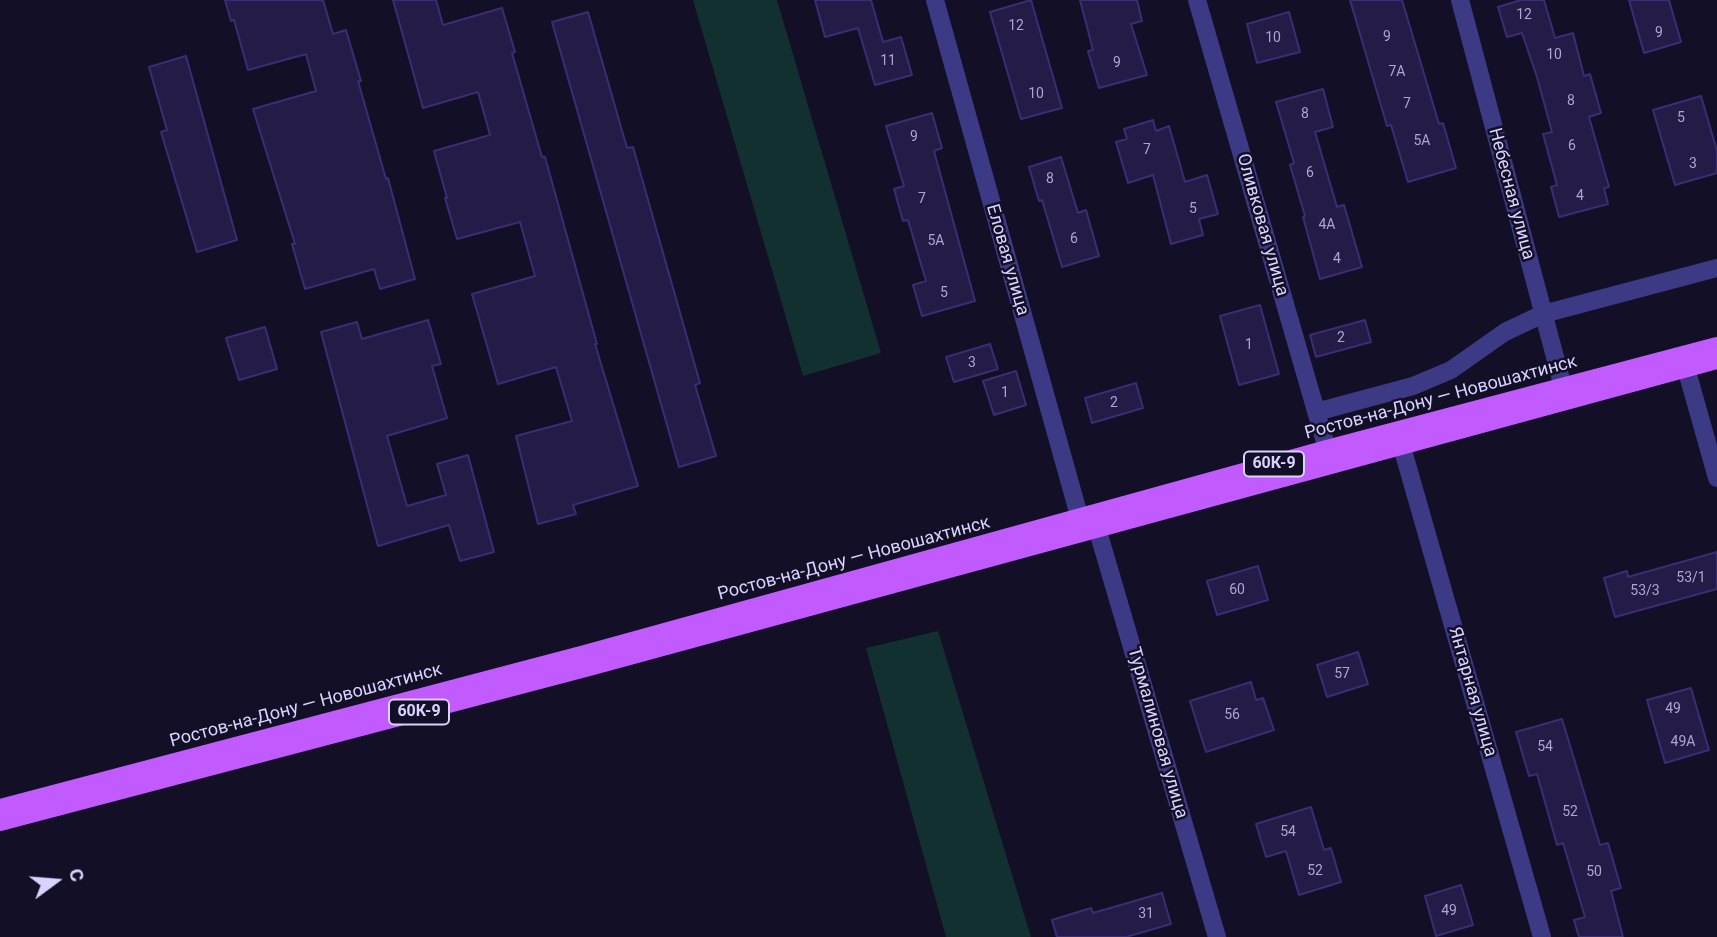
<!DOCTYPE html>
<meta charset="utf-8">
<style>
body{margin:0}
#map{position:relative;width:1717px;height:937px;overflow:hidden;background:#130f26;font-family:Roboto,sans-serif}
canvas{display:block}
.north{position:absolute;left:21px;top:846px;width:70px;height:70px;-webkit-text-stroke:5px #130f26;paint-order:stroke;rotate:74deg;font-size:19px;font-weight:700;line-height:28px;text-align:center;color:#d9d4ff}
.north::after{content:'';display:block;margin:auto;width:24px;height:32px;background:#d9d4ff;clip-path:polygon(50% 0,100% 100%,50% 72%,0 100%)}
</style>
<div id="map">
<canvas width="1717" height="937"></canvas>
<div class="north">С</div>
</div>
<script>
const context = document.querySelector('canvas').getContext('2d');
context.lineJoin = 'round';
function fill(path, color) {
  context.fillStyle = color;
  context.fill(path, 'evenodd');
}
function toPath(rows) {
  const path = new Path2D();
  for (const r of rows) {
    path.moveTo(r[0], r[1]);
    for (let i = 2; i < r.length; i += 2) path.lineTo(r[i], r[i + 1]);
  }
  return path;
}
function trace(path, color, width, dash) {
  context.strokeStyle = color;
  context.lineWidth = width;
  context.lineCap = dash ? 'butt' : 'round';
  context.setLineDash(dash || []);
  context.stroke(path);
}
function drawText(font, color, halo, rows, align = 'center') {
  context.font = font + ' Roboto,sans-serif';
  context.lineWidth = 5;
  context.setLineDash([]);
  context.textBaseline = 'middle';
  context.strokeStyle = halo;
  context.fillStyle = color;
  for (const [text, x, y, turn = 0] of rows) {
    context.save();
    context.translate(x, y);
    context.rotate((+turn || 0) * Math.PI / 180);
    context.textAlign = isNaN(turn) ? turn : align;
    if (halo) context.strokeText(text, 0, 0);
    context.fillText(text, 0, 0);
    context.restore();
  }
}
const green = toPath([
 [693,0,777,0,881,353,803,376],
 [938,631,1031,937,946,937,866,648]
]);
const building = toPath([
 [225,0,323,0,333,34,346,30,361,81,358,81,386,179,388,178,415,279,380,289,374,269,305,289,292,244,295,244,253,109,316,91,306,54,248,70,234,20,231,21,225,0],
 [393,0,436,0,443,25,502,8,515,52,512,53,542,157,545,157,597,344,595,344,638,486,573,505,576,514,538,524,516,436,572,421,556,367,498,384,472,294,535,276,520,222,457,239,445,198,447,198,434,151,490,135,478,92,423,108,393,0],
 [815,0,871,0,883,42,901,37,912,75,875,85,858,28,825,37,815,0],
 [1031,0,1062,108,1021,119,990,12,1031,0],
 [1080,0,1137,0,1142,21,1131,24,1147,75,1099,88,1088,51,1093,50,1080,0],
 [1350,0,1402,0,1439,124,1443,123,1456,168,1408,182,1391,125,1387,126,1350,0],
 [1521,0,1544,0,1555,38,1573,33,1584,76,1590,74,1601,113,1589,117,1609,187,1604,188,1608,204,1559,217,1551,187,1557,185,1543,134,1552,132,1537,77,1522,33,1507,37,1498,7,1521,0],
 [1629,0,1669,0,1681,42,1644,53,1629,0],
 [588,12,627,148,633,147,700,383,695,385,716,456,679,467,552,22,588,12],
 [1289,12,1300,52,1257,63,1247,24,1289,12],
 [186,56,237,240,197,252,161,132,167,130,149,67,186,56],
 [1323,89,1333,127,1315,132,1337,207,1344,205,1362,267,1320,279,1303,217,1305,216,1290,165,1294,163,1276,102,1323,89],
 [1701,96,1717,151,1717,173,1675,185,1653,110,1701,96],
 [932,113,942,148,934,151,975,301,922,316,913,285,926,281,908,220,903,221,894,189,904,186,886,126,932,113],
 [1153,120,1156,131,1169,126,1185,182,1207,175,1218,214,1199,219,1203,235,1171,244,1153,175,1128,183,1116,142,1127,139,1124,129,1153,120],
 [1061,157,1078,213,1086,210,1099,256,1062,267,1042,200,1039,201,1029,167,1061,157],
 [1260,305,1279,374,1239,385,1220,316,1260,305],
 [428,320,441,364,432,366,447,418,387,436,407,506,446,495,437,464,468,455,494,552,460,561,449,525,378,546,321,332,357,322,362,339,428,320],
 [1365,320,1371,342,1316,357,1310,335,1365,320],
 [265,327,277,369,239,380,226,338,265,327],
 [990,344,998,369,954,382,946,357,990,344],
 [1016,371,1026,405,994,415,983,381,1016,371],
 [1136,383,1143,408,1092,423,1085,398,1136,383],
 [1717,552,1717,589,1615,617,1604,578,1627,571,1628,577,1717,552],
 [1258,566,1268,600,1217,615,1207,581,1258,566],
 [1358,652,1368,684,1327,697,1317,665,1358,652],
 [1251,682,1256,700,1263,698,1274,730,1206,752,1190,701,1251,682],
 [1691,688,1709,750,1665,763,1647,700,1691,688],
 [1562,719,1600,845,1608,843,1621,888,1611,891,1623,937,1579,937,1574,920,1585,917,1563,843,1557,845,1537,774,1529,776,1516,732,1562,719],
 [1311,807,1324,850,1331,848,1341,882,1299,895,1286,851,1266,857,1256,824,1311,807],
 [1461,885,1473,925,1436,936,1425,896,1461,885],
 [1162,893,1171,924,1126,937,1057,937,1052,920,1091,908,1093,913,1162,893]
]);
const minor = toPath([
 [935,0,1080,519],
 [1197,0,1327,449],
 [1460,0,1563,387],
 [1686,368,1717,478],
 [1316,412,1413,386,1451,370,1505,332,1543,314,1717,268],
 [1402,447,1542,937],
 [1097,528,1217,937]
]);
const major = toPath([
 [0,808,585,654,1327,449,1717,346],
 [0,822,589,667,1717,360]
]);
const numberNames = [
 ["12",1524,15],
 ["12",1016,26],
 ["9",1659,33],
 ["9",1387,37],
 ["10",1273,38],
 ["10",1554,55],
 ["11",888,61],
 ["9",1117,63],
 ["7А",1397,72],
 ["10",1036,94],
 ["8",1571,101],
 ["7",1407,104],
 ["8",1305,114],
 ["5",1681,118],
 ["9",914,137],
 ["5А",1422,141],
 ["6",1572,146],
 ["7",1147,150],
 ["3",1693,164],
 ["6",1310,173],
 ["8",1050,179],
 ["4",1580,196],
 ["7",922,199],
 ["5",1193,209],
 ["4А",1327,225],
 ["6",1074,239],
 ["5А",936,241],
 ["4",1337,259],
 ["5",944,293],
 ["2",1341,338],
 ["1",1249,345],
 ["3",972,363],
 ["1",1005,393],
 ["2",1114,403],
 ["53/1",1691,578],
 ["60",1237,590],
 ["53/3",1645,591],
 ["57",1342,674],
 ["49",1673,709],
 ["56",1232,715],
 ["49А",1683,742],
 ["54",1545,747],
 ["52",1570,812],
 ["54",1288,832],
 ["52",1315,871],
 ["50",1594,872],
 ["49",1449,911],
 ["31",1146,914]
];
const shields = [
 [1274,464,60],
 [419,712,60]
];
const shieldNames = [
 ["60К-9",1274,464],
 ["60К-9",419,712]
];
const streetNames = [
 ["Небесная улица",1511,194,75],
 ["Оливковая улица",1262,225,74],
 ["Еловая улица",1007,260,74],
 ["Ростов-на-Дону — Новошахтинск",1441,398,-15],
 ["Ростов-на-Дону — Новошахтинск",854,559,-15],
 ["Янтарная улица",1472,692,74],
 ["Ростов-на-Дону — Новошахтинск",306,706,-15],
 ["Турмалиновая улица",1157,733,74]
];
fill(green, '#12302f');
fill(building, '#241b47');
trace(building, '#3b2d73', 2);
trace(minor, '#3d3a85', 18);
trace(major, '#c25bff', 18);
drawText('14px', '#aca6d1', null, numberNames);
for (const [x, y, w] of shields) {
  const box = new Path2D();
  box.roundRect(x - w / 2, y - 12.5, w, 25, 5);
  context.fillStyle = '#130f26';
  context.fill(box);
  trace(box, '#d9d4ff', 2);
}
drawText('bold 16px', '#d9d4ff', null, shieldNames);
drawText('18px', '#d9d4ff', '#130f26', streetNames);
</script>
